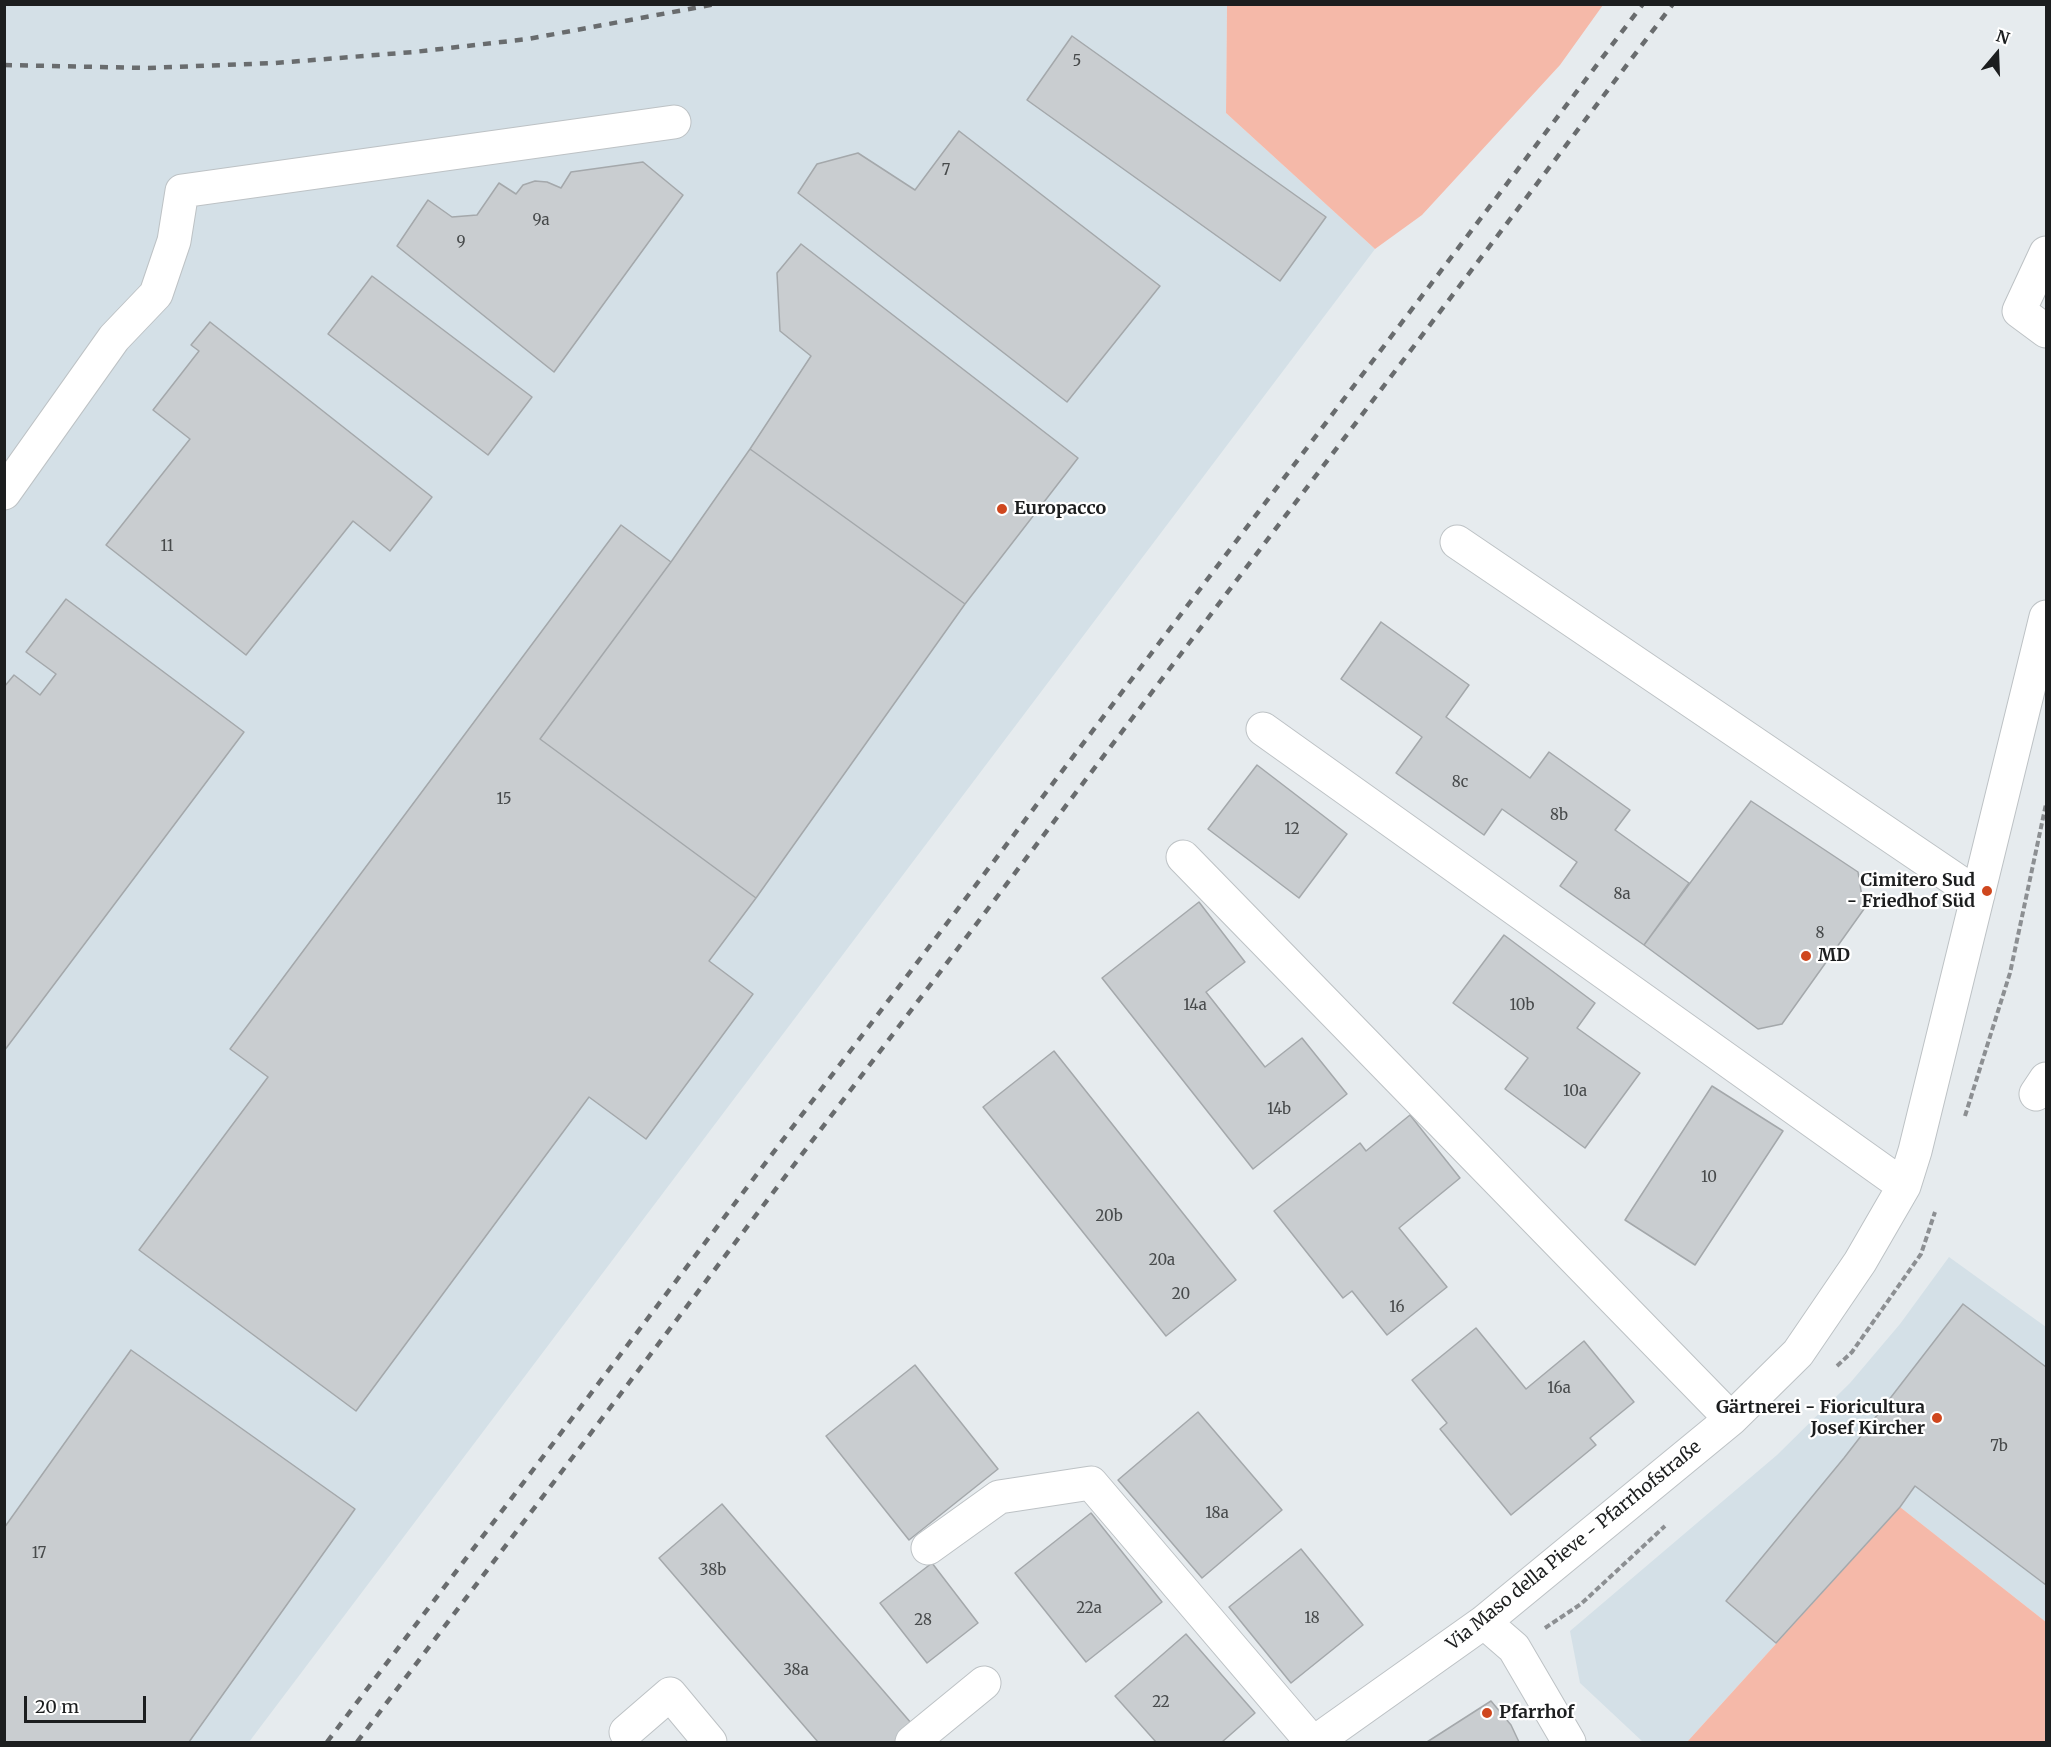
<!DOCTYPE html>
<meta charset="utf-8">
<style>
body{margin:0}
#map{position:relative;width:2051px;height:1747px;overflow:hidden;background:#e6ebee;font-family:Merriweather,serif}
canvas{display:block}
.frame{position:absolute;inset:0;border:6px solid #1c1e1f;pointer-events:none}
.north{position:absolute;left:1967px;top:24px;width:60px;height:60px;-webkit-text-stroke:4px #fff;paint-order:stroke;rotate:19deg;font-size:16px;font-weight:700;line-height:24px;text-align:center;color:#1c1e1f}
.north::after{content:'';display:block;margin:auto;width:21px;height:27px;background:#1c1e1f;clip-path:polygon(50% 0,100% 100%,50% 72%,0 100%)}
.scale{position:absolute;left:24px;top:1696px;width:122px;height:27px;box-sizing:border-box;border:3px solid #1c1e1f;border-top:0;padding-left:8px;font-size:18px;line-height:21px;white-space:nowrap;color:#1c1e1f;-webkit-text-stroke:4px #fff;paint-order:stroke}
</style>
<div id="map">
<canvas width="2051" height="1747"></canvas>
<div class="frame"></div>
<div class="north">N</div>
<div class="scale">20 m</div>
</div>
<script>
const context = document.querySelector('canvas').getContext('2d');
context.lineJoin = 'round';
function fill(path, color) {
  context.fillStyle = color;
  context.fill(path, 'evenodd');
}
function toPath(rows) {
  const path = new Path2D();
  for (const r of rows) {
    path.moveTo(r[0], r[1]);
    for (let i = 2; i < r.length; i += 2) path.lineTo(r[i], r[i + 1]);
  }
  return path;
}
function trace(path, color, width, dash) {
  context.strokeStyle = color;
  context.lineWidth = width;
  context.lineCap = dash ? 'butt' : 'round';
  context.setLineDash(dash || []);
  context.stroke(path);
}
function drawText(font, color, halo, rows, align = 'center') {
  context.font = font + ' Merriweather,serif';
  context.lineWidth = 4.5;
  context.setLineDash([]);
  context.textBaseline = 'middle';
  context.strokeStyle = halo;
  context.fillStyle = color;
  for (const [text, x, y, turn = 0] of rows) {
    context.save();
    context.translate(x, y);
    context.rotate((+turn || 0) * Math.PI / 180);
    context.textAlign = isNaN(turn) ? turn : align;
    if (halo) context.strokeText(text, 0, 0);
    context.fillText(text, 0, 0);
    context.restore();
  }
}
const built = toPath([
 [5,5,1227,5,1226,113,1375,249,249,1742,5,1742],
 [1949,1257,2046,1327,2046,1622,1900,1507,1687,1742,1643,1742,1580,1683,1570,1631,1777,1455,1850,1383,1900,1324]
]);
const green = toPath([
 [1227,5,1227,4,1603,5,1560,65,1422,215,1375,249,1226,113],
 [1900,1507,2046,1622,2046,1742,1687,1742]
]);
const building = toPath([
 [1072,36,1326,217,1280,281,1027,100,1072,36],
 [959,131,1160,286,1067,402,798,193,817,164,858,153,915,190,959,131],
 [643,162,683,195,554,372,397,246,428,200,452,217,477,215,499,183,516,194,523,185,535,181,547,182,561,188,571,172,643,162],
 [801,244,1078,458,965,604,750,449,811,356,780,331,777,273,801,244],
 [372,276,532,397,488,455,328,334,372,276],
 [210,322,432,497,390,551,353,521,246,655,106,545,190,439,153,410,199,351,191,345,210,322],
 [750,449,965,604,756,898,540,739,671,562,750,449],
 [621,525,671,562,540,739,756,898,709,961,753,994,646,1139,589,1097,356,1411,139,1250,268,1077,230,1049,621,525],
 [66,599,244,732,4,1051,4,687,14,675,40,695,56,674,26,652,66,599],
 [1381,622,1469,685,1446,717,1530,778,1549,752,1630,810,1615,830,1689,883,1644,945,1560,886,1577,862,1502,809,1484,835,1396,773,1422,737,1341,679,1381,622],
 [1257,765,1347,834,1299,898,1208,829,1257,765],
 [1751,801,1858,872,1864,909,1782,1024,1758,1029,1644,945,1751,801],
 [1199,902,1245,962,1206,992,1265,1067,1302,1038,1347,1094,1253,1169,1102,978,1199,902],
 [1504,935,1595,1003,1577,1028,1640,1073,1585,1148,1505,1089,1528,1058,1453,1003,1504,935],
 [1054,1051,1236,1280,1166,1336,983,1107,1054,1051],
 [1712,1086,1783,1131,1695,1265,1625,1220,1712,1086],
 [1410,1115,1460,1178,1399,1228,1447,1287,1387,1335,1352,1291,1343,1298,1274,1211,1360,1143,1366,1151,1410,1115],
 [1963,1304,2046,1367,2046,1585,1915,1486,1900,1507,1776,1643,1726,1601,1844,1458,1963,1304],
 [1476,1328,1526,1389,1584,1341,1634,1402,1590,1438,1596,1445,1511,1515,1440,1429,1447,1423,1412,1380,1476,1328],
 [131,1350,355,1509,189,1742,4,1742,4,1528,131,1350],
 [915,1365,998,1469,909,1540,826,1436,915,1365],
 [1198,1412,1282,1510,1202,1578,1118,1480,1198,1412],
 [722,1504,918,1731,904,1742,818,1742,659,1558,722,1504],
 [1091,1513,1162,1602,1086,1662,1015,1573,1091,1513],
 [1301,1549,1363,1625,1291,1683,1229,1607,1301,1549],
 [932,1563,978,1623,927,1663,880,1603,932,1563],
 [1186,1634,1255,1713,1222,1742,1156,1742,1115,1696,1186,1634],
 [1491,1701,1511,1725,1519,1742,1427,1742,1491,1701]
]);
const path = toPath([
 [1965,1116,2010,973,2046,804],
 [1837,1366,1852,1352,1921,1254,1935,1212],
 [1545,1628,1581,1604,1665,1526]
]);
const minor = toPath([
 [2046,253,2019,311,2046,331],
 [4,493,114,338,156,294,174,241,182,191,674,122],
 [1457,542,1978,895],
 [1263,729,1904,1186],
 [1183,857,1731,1419],
 [2036,1094,2046,1079],
 [928,1548,999,1497,1091,1483,1312,1742],
 [1484,1622,1514,1648,1569,1742],
 [626,1732,670,1694,710,1742],
 [912,1742,984,1683],
 [1315,1742,1484,1622,1731,1419,1798,1353,1860,1262,1904,1186,1915,1151,2046,617]
]);
const rail = toPath([
 [4,65,148,68,275,63,414,52,528,39,716,4],
 [327,1742,1643,4],
 [357,1742,1673,4]
]);
const markers = [
 [1002,509,6,"#cf471e"],
 [1987,891,6,"#cf471e"],
 [1806,956,6,"#cf471e"],
 [1937,1418,6,"#cf471e"],
 [1487,1713,6,"#cf471e"]
];
const numberNames = [
 ["5",1077,62],
 ["7",946,171],
 ["9a",541,221],
 ["9",461,243],
 ["11",167,547],
 ["8c",1460,783],
 ["15",504,800],
 ["8b",1559,816],
 ["12",1292,830],
 ["8a",1622,895],
 ["8",1820,934],
 ["14a",1195,1006],
 ["10b",1522,1006],
 ["10a",1575,1092],
 ["14b",1279,1110],
 ["10",1709,1178],
 ["20b",1109,1217],
 ["20a",1162,1261],
 ["20",1181,1295],
 ["16",1397,1308],
 ["16a",1559,1389],
 ["7b",1999,1447],
 ["18a",1217,1514],
 ["17",39,1554],
 ["38b",713,1571],
 ["22a",1089,1609],
 ["18",1312,1619],
 ["28",923,1621],
 ["38a",796,1671],
 ["22",1161,1703]
];
const poiNames = [
 ["Europacco",1014,509],
 ["Cimitero Sud",1975,881,"right"],
 ["- Friedhof Süd",1975,902,"right"],
 ["MD",1818,956],
 ["Gärtnerei - Fioricultura",1925,1408,"right"],
 ["Josef Kircher",1925,1429,"right"],
 ["Pfarrhof",1499,1713]
];
const streetNames = [
 ["Via Maso della Pieve - Pfarrhofstraße",1574,1546,-39]
];
fill(built, '#d4e0e7');
fill(green, '#f5b9a9');
fill(building, '#c9cdd0');
trace(building, '#a4a8ab', 1.5);
trace(minor, '#bdc2c5', 35);
trace(path, '#8c8f92', 4, [6, 3]);
trace(minor, '#fff', 33);
trace(rail, '#696c6e', 4.5, [8, 8]);
for (const [x, y, r, color] of markers) {
  const dot = new Path2D();
  dot.arc(x, y, r, 0, 2 * Math.PI);
  context.fillStyle = color;
  context.fill(dot);
  trace(dot, '#fff', 2);
}
drawText('15px', '#474a4b', null, numberNames);
drawText('bold 18px', '#1c1e1f', '#fff', poiNames, 'left');
drawText('18px', '#1c1e1f', '#fff', streetNames);
</script>
